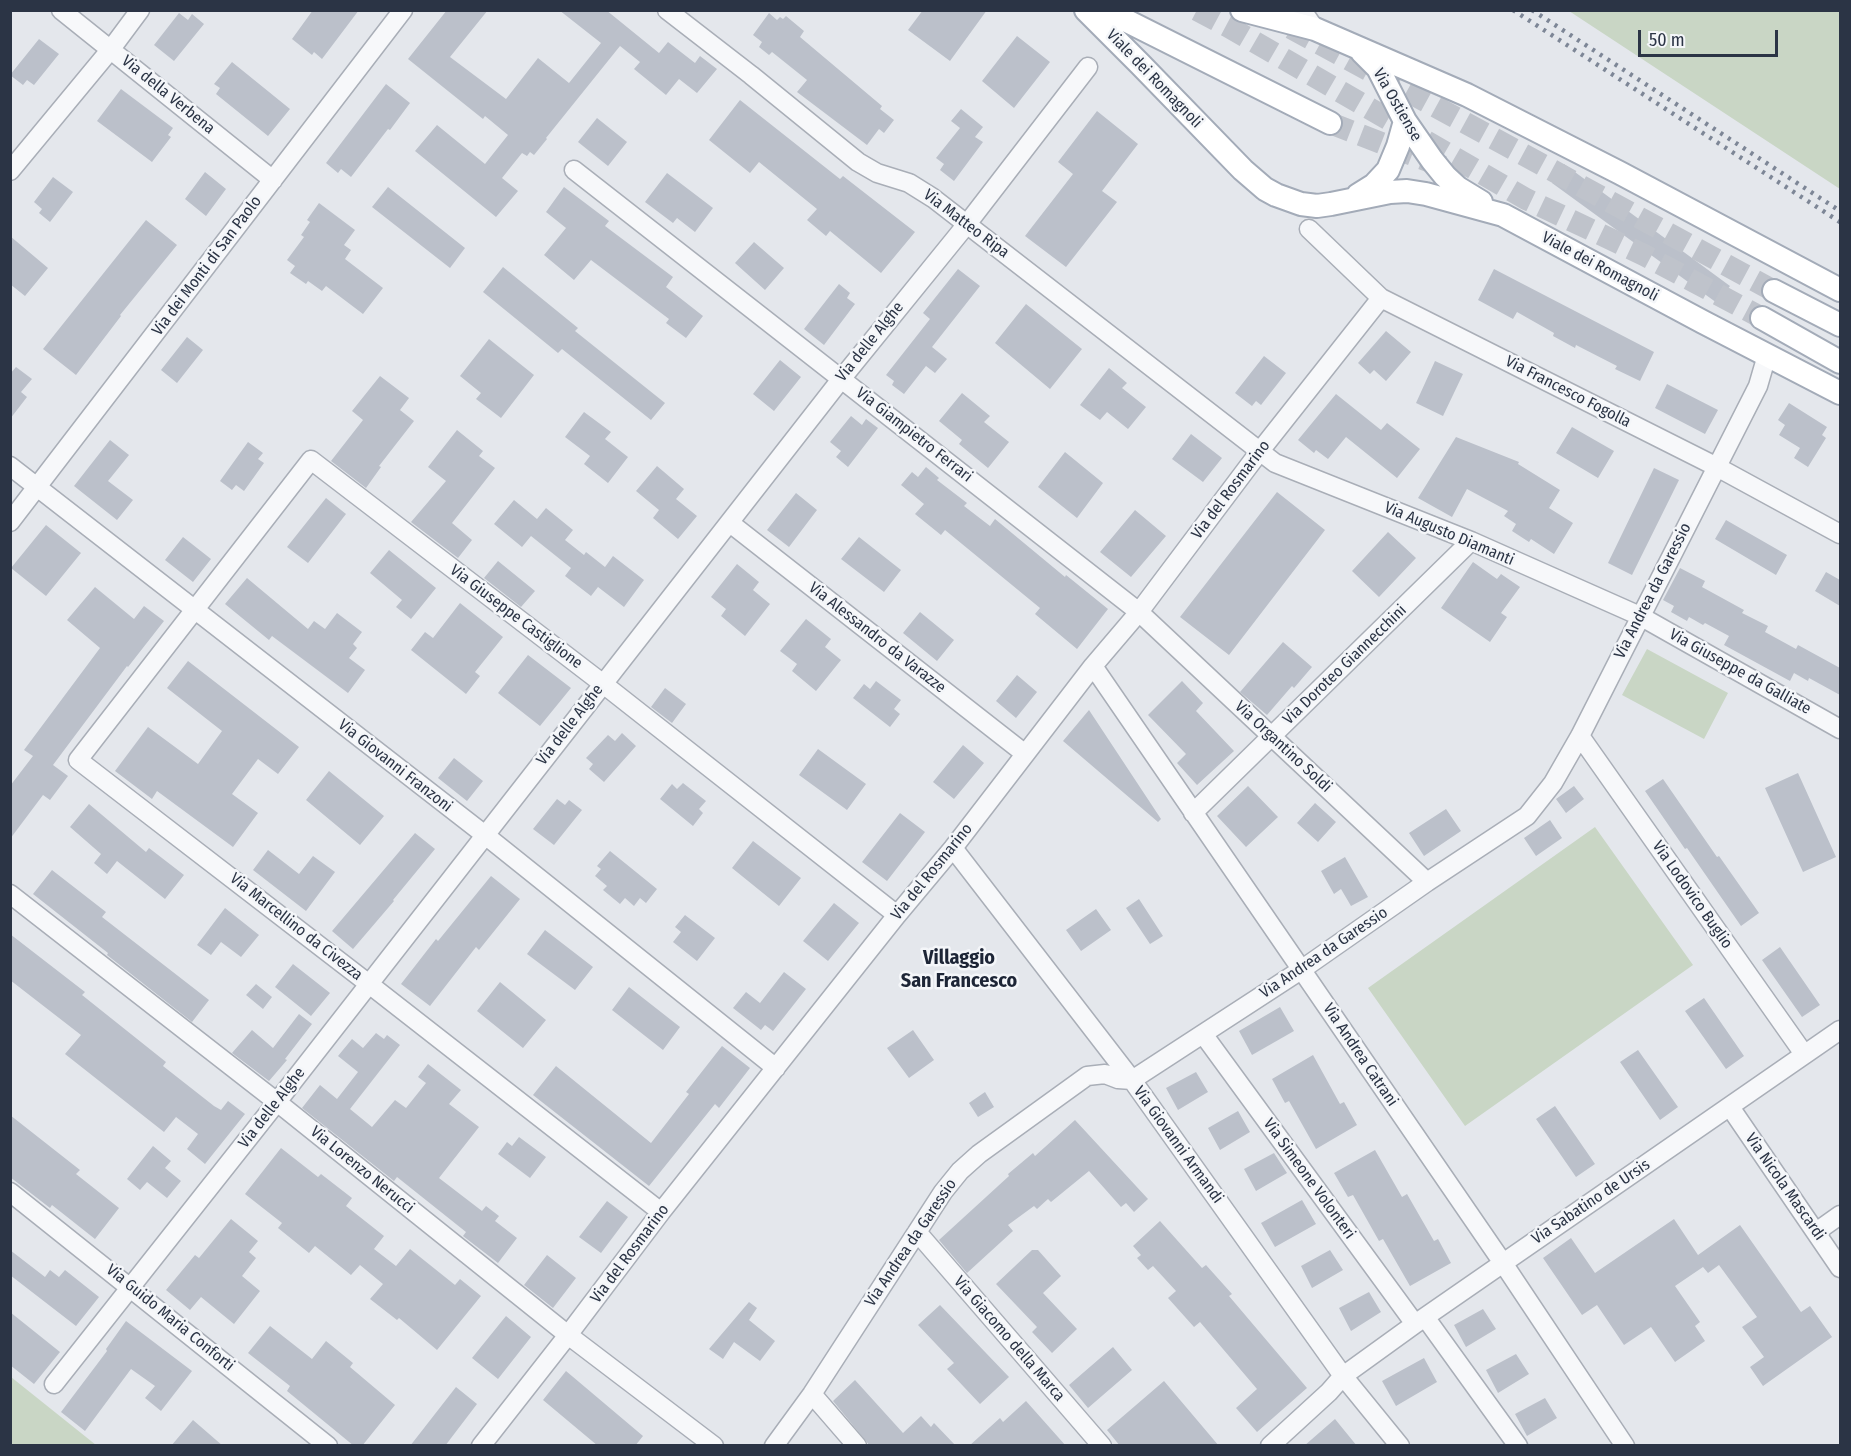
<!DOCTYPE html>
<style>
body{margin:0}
#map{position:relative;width:1851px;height:1456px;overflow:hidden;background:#e4e7ec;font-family:"Fira Sans Condensed",sans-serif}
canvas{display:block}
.frame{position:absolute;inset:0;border:12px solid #2b3445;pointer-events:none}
.scale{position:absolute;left:1638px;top:30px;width:140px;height:27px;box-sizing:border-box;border:3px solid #2b3445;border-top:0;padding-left:8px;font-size:18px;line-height:21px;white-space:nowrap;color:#2b3445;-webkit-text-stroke:4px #f4f6f9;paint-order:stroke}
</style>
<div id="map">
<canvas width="1851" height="1456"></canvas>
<div class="frame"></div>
<div class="scale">50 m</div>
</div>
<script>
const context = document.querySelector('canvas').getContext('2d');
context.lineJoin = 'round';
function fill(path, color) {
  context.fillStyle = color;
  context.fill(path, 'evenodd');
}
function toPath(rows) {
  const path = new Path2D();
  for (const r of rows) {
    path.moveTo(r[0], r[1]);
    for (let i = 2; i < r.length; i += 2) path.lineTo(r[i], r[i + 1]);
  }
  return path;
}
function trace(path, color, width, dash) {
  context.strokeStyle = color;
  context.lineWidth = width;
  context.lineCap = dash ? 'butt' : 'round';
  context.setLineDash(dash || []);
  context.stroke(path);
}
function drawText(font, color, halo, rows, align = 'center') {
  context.font = font + ' "Fira Sans Condensed",sans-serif';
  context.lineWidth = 5;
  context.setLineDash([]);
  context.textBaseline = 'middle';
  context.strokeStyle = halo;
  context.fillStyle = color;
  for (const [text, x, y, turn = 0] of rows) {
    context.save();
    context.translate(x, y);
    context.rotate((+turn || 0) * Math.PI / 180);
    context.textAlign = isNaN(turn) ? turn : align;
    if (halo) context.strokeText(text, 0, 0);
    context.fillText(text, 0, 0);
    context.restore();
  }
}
const green = toPath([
 [1569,11,1840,11,1840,189],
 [1647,649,1728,693,1704,739,1622,695],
 [1595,827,1693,965,1465,1126,1368,988],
 [10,1377,11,1377,96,1445,11,1445]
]);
const building = toPath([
 [313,10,359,10,322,59,314,52,312,55,292,39],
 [447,10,488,10,450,57,506,99,538,58,569,83,601,43,559,10,606,10,659,53,668,42,695,63,700,56,717,69,697,93,679,79,666,95,634,69,640,62,620,46,546,138,547,139,534,155,530,152,527,156,522,153,502,178,518,191,496,217,415,151,437,125,485,164,508,135,485,116,483,119,408,59],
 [923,10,987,10,950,61,908,30],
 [179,13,188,20,192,14,204,24,174,61,154,45],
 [769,13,777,20,780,17,783,19,786,16,804,31,800,37,882,106,880,109,894,120,884,133,879,129,867,145,797,92,807,80,772,52,769,55,759,47,762,42,753,35],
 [1017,36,1050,62,1014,108,982,81],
 [39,39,59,54,34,85,27,80,23,85,10,75],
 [232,62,290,109,268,136,216,94,220,88,214,84],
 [386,84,410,103,390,130,388,129,351,177,341,169,338,173,326,163],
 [121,89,173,128,168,135,171,137,152,162,97,121],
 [740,100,840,179,843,176,915,232,881,273,830,231,826,236,807,220,817,209,759,162,750,173,709,140],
 [961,109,983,127,975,137,983,142,954,181,940,170,944,164,936,158,960,128,951,121],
 [1097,111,1138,144,1102,191,1117,202,1066,267,1025,236,1073,174,1058,162],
 [597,118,627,142,608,166,578,142],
 [1564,164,1730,286,1717,303,1552,183],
 [205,172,226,189,206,216,185,199],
 [667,173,713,208,695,232,677,218,673,223,645,202],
 [53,177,73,192,50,222,39,213,42,209,34,202],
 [388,187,465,248,450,268,372,207],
 [564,187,609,221,605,226,673,277,666,287,703,316,686,338,666,323,669,319,591,260,574,280,544,255,566,228,546,212],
 [319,203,355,230,344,245,351,250,345,259,383,288,363,314,326,286,322,291,308,281,306,284,290,273,295,266,287,260,304,237,301,235,310,222,307,220],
 [146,220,177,245,120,315,121,316,76,375,43,349],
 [10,236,48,268,25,296,10,284],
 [754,242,784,268,765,290,735,263],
 [503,267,578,328,575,331,665,403,651,420,562,349,558,353,483,292],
 [958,269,980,286,932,347,947,359,935,373,926,366,904,394,892,385,894,381,886,375,930,319,923,313],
 [1494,269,1654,352,1640,381,1615,369,1617,366,1576,345,1575,348,1553,336,1554,333,1517,312,1513,319,1478,300],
 [839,284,850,293,847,298,855,304,824,345,804,329],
 [1026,304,1082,349,1050,389,995,343],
 [1386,331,1411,352,1386,381,1374,370,1370,374,1358,363],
 [187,337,203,350,177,383,161,370],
 [489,339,534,375,501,418,476,399,481,393,460,376],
 [1264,356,1286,373,1261,405,1256,401,1252,406,1235,393],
 [780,360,801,377,774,411,753,394],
 [1435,361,1463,374,1443,416,1416,403],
 [16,367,32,379,21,392,27,397,10,419,10,374],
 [1109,368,1127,383,1122,388,1146,407,1128,429,1107,412,1100,420,1080,405],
 [380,376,409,398,400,410,414,421,379,466,381,467,366,488,331,461,363,420,352,411],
 [1667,384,1718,410,1705,434,1655,408],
 [962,393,990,416,984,422,1009,442,988,468,959,444,962,440,939,421],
 [1336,394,1381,430,1387,423,1420,449,1397,478,1346,437,1328,459,1316,450,1314,453,1298,440],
 [1789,403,1827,427,1822,435,1826,438,1808,467,1794,458,1800,448,1779,435,1785,425,1778,420],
 [584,412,611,432,605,439,628,457,608,483,584,464,590,456,565,437],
 [851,416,862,425,866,419,878,428,848,467,836,457,841,451,830,442],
 [1572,427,1614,451,1598,478,1556,453],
 [457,430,483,451,479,456,495,468,452,523,472,540,458,558,411,522,446,481,428,467],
 [1191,434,1222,458,1203,482,1172,459],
 [1456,437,1519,462,1518,464,1560,490,1549,508,1573,523,1554,554,1531,539,1529,542,1512,531,1516,524,1504,516,1508,511,1467,489,1452,517,1418,498],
 [110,440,129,455,108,481,133,500,117,520,74,486],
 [248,442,263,453,258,459,264,463,244,491,236,485,232,490,220,481],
 [1065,452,1103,483,1077,518,1038,487],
 [657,466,684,489,676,499,697,516,678,539,653,518,659,510,636,491],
 [926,467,939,478,937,480,967,503,964,506,990,526,995,519,1065,577,1066,575,1108,609,1077,649,1035,614,1040,608,945,530,941,535,915,514,924,504,901,485,912,472,918,477],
 [1654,468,1679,480,1632,575,1608,563],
 [1277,492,1325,530,1229,655,1180,617],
 [796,493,817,510,789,547,767,530],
 [326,498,346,514,308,563,287,547],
 [514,500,537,519,546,508,573,530,565,540,584,555,586,552,605,567,613,556,644,580,624,607,598,587,591,596,565,576,571,568,531,536,522,547,494,524],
 [1135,510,1166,536,1131,577,1100,552],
 [1726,520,1787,555,1776,575,1715,539],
 [46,525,81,553,46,596,11,568],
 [1388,532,1416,558,1379,597,1352,571],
 [183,537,211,559,193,582,165,560],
 [859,537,901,570,884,592,841,559],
 [389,550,436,588,411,619,396,607,402,600,370,573],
 [498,561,535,591,521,607,484,578],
 [1473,562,1497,579,1501,574,1520,587,1501,613,1507,617,1490,642,1441,608],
 [737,564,759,582,753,590,770,604,745,636,721,616,726,609,711,597],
 [1680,568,1705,581,1702,587,1744,610,1742,613,1768,626,1765,632,1796,649,1798,645,1840,668,1840,695,1809,678,1808,681,1794,673,1790,681,1724,645,1729,636,1705,623,1703,625,1689,617,1687,621,1671,612,1674,606,1663,600],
 [1826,572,1840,580,1840,606,1815,591],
 [247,578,308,629,314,621,325,629,337,613,362,632,353,644,357,648,349,658,365,670,348,693,272,636,269,640,225,604],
 [95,587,134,619,144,606,164,621,128,667,127,666,53,765,68,776,50,800,43,795,10,839,10,786,33,756,24,750,100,648,67,620],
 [460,603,503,637,475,672,480,676,466,694,411,650,425,632,433,638],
 [920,612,954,640,937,661,903,633],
 [806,619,831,639,825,647,841,660,816,691,792,671,797,664,780,651],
 [1283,642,1312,667,1294,688,1292,686,1267,715,1240,692],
 [528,655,571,688,540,726,498,693],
 [188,661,299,747,278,774,258,759,232,794,258,813,233,847,157,791,152,799,115,771,148,727,198,764,222,731,167,688],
 [1017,675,1037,692,1016,718,996,701],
 [876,681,901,700,894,709,900,714,890,727,853,698,864,684,870,689],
 [1182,681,1203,703,1196,711,1234,751,1197,785,1177,763,1186,754,1148,715],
 [665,688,686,704,672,723,651,707],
 [1089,710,1161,819,1158,822,1063,741],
 [622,733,636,746,604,782,589,769,593,764,586,758,608,735,615,741],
 [963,745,984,763,954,799,933,782],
 [818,749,866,784,847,810,799,775],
 [454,758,483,781,467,801,438,778],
 [329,771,384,816,360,845,306,800],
 [1798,773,1836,857,1803,872,1765,788],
 [1663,779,1717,857,1719,856,1759,913,1741,926,1687,848,1685,849,1645,791],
 [683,783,706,801,699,809,703,813,693,826,660,799,672,784,677,789],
 [1248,786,1278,817,1246,847,1217,816],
 [1574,786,1584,799,1566,813,1556,799],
 [557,799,565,805,569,800,582,810,554,845,533,829],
 [1315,803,1336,822,1318,842,1297,823],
 [89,804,146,852,149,848,184,875,165,899,117,861,107,874,94,863,101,854,70,827],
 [1446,809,1461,831,1424,856,1409,833],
 [900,813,925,832,887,881,862,862],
 [1550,820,1562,838,1536,856,1524,838],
 [415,833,435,849,393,900,394,901,353,949,332,931],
 [753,841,801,878,779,906,732,868],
 [268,850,299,874,313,856,335,872,306,911,253,870],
 [610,851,657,889,646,903,640,898,634,906,625,898,620,904,603,890,607,886,595,876,601,869,597,866],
 [1345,857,1368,897,1351,906,1341,889,1334,894,1321,871],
 [52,870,106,912,102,917,209,1000,192,1022,107,955,108,953,33,894],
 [491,876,520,899,479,950,476,947,430,1006,401,984,436,939,438,941],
 [1139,899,1163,936,1150,944,1126,908],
 [834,903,859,923,828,961,803,941],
 [225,908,259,935,241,957,221,942,211,955,197,945],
 [1096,909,1111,930,1081,951,1066,930],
 [685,915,715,938,697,961,673,942,681,932,675,927],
 [545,930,593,967,575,990,527,954],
 [10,934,85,992,82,995,166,1062,163,1066,214,1106,221,1110,228,1101,245,1114,205,1164,187,1149,198,1134,176,1117,164,1132,65,1054,81,1035,10,980],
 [1780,947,1820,1005,1802,1017,1762,960],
 [293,964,330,993,311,1016,275,987],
 [784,972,806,989,773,1031,765,1025,761,1030,733,1008,746,992,760,1003],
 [500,982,546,1020,523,1048,477,1011],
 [256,984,272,997,263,1009,246,995],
 [629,987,680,1027,663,1050,612,1010],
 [1704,998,1744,1056,1726,1069,1685,1011],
 [1280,1007,1294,1031,1252,1055,1239,1031],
 [299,1014,312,1024,285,1059,287,1060,269,1081,232,1053,252,1030,273,1048],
 [913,1030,934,1060,909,1078,887,1048],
 [376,1033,384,1039,387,1035,400,1045,350,1109,372,1127,395,1100,406,1108,426,1083,418,1077,428,1064,461,1090,449,1104,479,1127,439,1178,482,1211,486,1206,499,1216,495,1221,517,1238,498,1263,463,1236,466,1232,397,1177,394,1181,302,1108,320,1085,337,1099,358,1072,338,1056,352,1039,363,1048],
 [722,1046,750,1068,719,1108,715,1104,649,1186,533,1095,556,1066,651,1143,689,1094,686,1092],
 [1638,1050,1678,1107,1660,1120,1620,1062],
 [1313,1055,1340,1104,1344,1102,1357,1125,1316,1149,1289,1101,1285,1103,1272,1079],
 [1196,1072,1208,1092,1178,1110,1166,1088],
 [985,1092,994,1107,978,1117,969,1103],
 [1555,1106,1595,1164,1576,1177,1536,1119],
 [1238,1111,1250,1132,1220,1150,1208,1128],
 [10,1115,80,1170,76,1174,119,1208,95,1239,52,1205,50,1208,10,1177],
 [1075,1120,1148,1199,1134,1212,1126,1203,1121,1207,1089,1171,1051,1202,1048,1199,1037,1209,1034,1206,1008,1225,1013,1231,967,1273,939,1240,1009,1176,1008,1174,1033,1153,1035,1156],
 [519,1137,546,1157,530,1178,498,1154,507,1142,512,1146],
 [153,1146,171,1161,165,1168,181,1181,167,1198,147,1182,140,1190,127,1179],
 [281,1148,318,1177,321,1174,352,1198,346,1206,384,1236,374,1249,396,1266,410,1249,455,1285,460,1279,481,1296,437,1350,399,1318,397,1320,370,1299,383,1284,360,1265,351,1275,315,1246,309,1253,278,1228,282,1223,245,1194],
 [1375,1150,1402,1197,1407,1194,1434,1241,1438,1239,1451,1263,1410,1286,1383,1239,1379,1241,1353,1195,1348,1197,1334,1173],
 [1274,1153,1287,1173,1256,1191,1244,1169],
 [1302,1200,1316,1224,1275,1247,1261,1223],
 [607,1201,628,1217,601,1253,579,1237],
 [231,1219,258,1241,249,1252,256,1258,242,1276,260,1291,234,1324,201,1297,190,1310,166,1290,195,1255,199,1258],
 [1674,1219,1698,1255,1740,1225,1801,1312,1810,1306,1832,1337,1763,1386,1750,1367,1764,1357,1742,1327,1757,1317,1719,1265,1708,1273,1703,1267,1675,1286,1700,1322,1695,1326,1705,1341,1675,1362,1651,1327,1624,1345,1597,1305,1582,1315,1543,1258,1571,1238,1595,1273],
 [1160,1221,1202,1268,1206,1265,1232,1294,1229,1296,1307,1388,1257,1432,1236,1408,1257,1389,1200,1322,1194,1327,1168,1298,1176,1291,1153,1266,1148,1270,1137,1258,1141,1255,1133,1246],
 [10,1250,45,1277,50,1270,59,1277,65,1270,99,1297,76,1326,10,1275],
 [1032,1250,1038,1250,1061,1276,1043,1293,1077,1329,1052,1353,1032,1332,1037,1327,996,1284],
 [1330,1250,1343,1270,1312,1288,1301,1266],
 [547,1255,576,1278,553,1308,524,1285],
 [1369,1292,1381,1312,1351,1331,1339,1308],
 [749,1302,757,1308,749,1320,775,1341,760,1361,734,1342,723,1359,709,1349],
 [940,1305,1009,1377,980,1404,947,1369,954,1363,918,1325],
 [1483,1309,1496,1329,1466,1347,1454,1325],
 [10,1312,60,1352,34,1384,10,1365],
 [506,1316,531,1337,498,1379,472,1358],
 [126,1321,192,1371,161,1411,145,1398,155,1386,131,1369,85,1431,61,1412,107,1351,106,1349],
 [270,1326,312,1359,326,1341,353,1363,350,1367,395,1405,362,1446,354,1446,287,1391,290,1386,248,1353],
 [1113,1347,1132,1370,1088,1408,1069,1385],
 [1516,1354,1529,1374,1498,1393,1486,1370],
 [1424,1358,1437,1382,1396,1406,1382,1381],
 [566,1371,643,1436,635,1446,598,1446,543,1400],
 [855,1380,903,1433,921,1416,931,1427,934,1423,956,1446,870,1446,833,1401],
 [1164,1381,1219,1446,1120,1446,1107,1430],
 [456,1387,477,1404,445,1446,410,1446],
 [1545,1398,1557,1418,1527,1436,1515,1414],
 [1026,1401,1066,1446,969,1446,1000,1418,1003,1422],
 [1335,1419,1357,1446,1304,1446],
 [193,1420,223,1446,171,1446]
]);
const majorTunnel = toPath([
 [1197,10,1227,26,1526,199,1644,255,1762,318],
 [1291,28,1774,291],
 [1330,123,1446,168]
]);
const minor = toPath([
 [61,10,273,180],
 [667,10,751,75,858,162,877,173,909,183,933,198,1275,463,1471,541,1640,616,1840,729],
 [1302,10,1315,29],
 [574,170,1139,612,1427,882],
 [10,171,111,49,140,10],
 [1309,229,1381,298,1717,467,1840,534],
 [10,466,485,835,776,1068],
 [10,522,403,10],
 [730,523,1024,753],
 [1093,666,1505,1266,1625,1446],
 [1580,736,1804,1054],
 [1193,813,1471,541],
 [953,848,1132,1080,1343,1376,1400,1446],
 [10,894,277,1102,568,1335,714,1446],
 [1203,1034,1415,1324],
 [1730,1107,1840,1268],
 [10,1192,328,1446],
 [661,1212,369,984,78,760,311,460,602,683,897,915],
 [917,1232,1102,1446],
 [1816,1232,1840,1215],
 [1425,1317,1518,1446],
 [54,1384,277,1102,842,378,967,224,1088,67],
 [812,1394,857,1446],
 [481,1446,568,1335,661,1212,897,915,953,848,1093,666,1139,612,1260,451,1381,298],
 [774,1446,812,1394,943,1192,960,1171,979,1154,1087,1076,1105,1074,1118,1079,1132,1080,1301,970,1427,882,1527,816,1553,783,1580,736,1758,386,1767,355],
 [1270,1446,1329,1392,1343,1376,1415,1324,1840,1030]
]);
const major = toPath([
 [1086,10,1140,64,1243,170,1265,189,1276,195,1301,204,1317,206,1331,204,1390,192,1407,191,1426,194,1503,215,1703,322,1840,393],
 [1105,10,1330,123],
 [1242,10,1315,29,1467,95,1620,173,1840,290],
 [1362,52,1378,68,1405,121,1432,160,1445,176,1458,188,1481,202],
 [1358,195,1374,185,1388,170,1398,146,1405,121],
 [1774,291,1840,325],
 [1762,318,1840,362]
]);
const rail = toPath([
 [1513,10,1840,222],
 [1532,10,1840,211]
]);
const streetNames = [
 ["Viale dei Romagnoli",1154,79,46],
 ["Via della Verbena",168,95,39],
 ["Via Ostiense",1397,105,60],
 ["Via Matteo Ripa",966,224,37],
 ["Via dei Monti di San Paolo",207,266,-53],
 ["Viale dei Romagnoli",1600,267,28],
 ["Via delle Alghe",870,342,-51],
 ["Via Francesco Fogolla",1568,392,27],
 ["Via Giampietro Ferrari",914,435,38],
 ["Via del Rosmarino",1231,490,-53],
 ["Via Augusto Diamanti",1449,534,23],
 ["Via Andrea da Garessio",1653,591,-63],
 ["Via Giuseppe Castiglione",516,617,37],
 ["Via Alessandro da Varazze",877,638,38],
 ["Via Doroteo Giannecchini",1345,665,-44],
 ["Via Giuseppe da Galliate",1740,672,29],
 ["Via delle Alghe",570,725,-52],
 ["Via Organtino Soldi",1283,747,43],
 ["Via Giovanni Franzoni",395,766,38],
 ["Via del Rosmarino",932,872,-51],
 ["Via Lodovico Buglio",1692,895,55],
 ["Via Marcellino da Civezza",296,927,38],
 ["Via Andrea da Garessio",1324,953,-34],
 ["Via Andrea Catrani",1360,1055,56],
 ["Via delle Alghe",272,1108,-52],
 ["Via Giovanni Armandi",1178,1145,54],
 ["Via Lorenzo Nerucci",362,1170,39],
 ["Via Simeone Volonteri",1309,1179,54],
 ["Via Nicola Mascardi",1785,1187,55],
 ["Via Sabatino de Ursis",1591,1202,-34],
 ["Via Andrea da Garessio",911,1243,-56],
 ["Via del Rosmarino",630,1254,-53],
 ["Via Guido Maria Conforti",170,1318,39],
 ["Via Giacomo della Marca",1009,1339,49]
];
const quarterNames = [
 ["Villaggio",959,958],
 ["San Francesco",959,981]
];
fill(green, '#c9d6c5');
fill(building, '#bbc0ca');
trace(majorTunnel, '#bfc3cb', 22, [22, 11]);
trace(minor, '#a9aeb7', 21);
trace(major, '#a3abb8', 26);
trace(minor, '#f7f8fa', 18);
trace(major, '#fff', 22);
trace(rail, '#7d8696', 4.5, [3, 6]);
drawText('16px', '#2b3445', '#f4f6f9', streetNames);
drawText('bold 20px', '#1d2536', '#f4f6f9', quarterNames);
</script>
